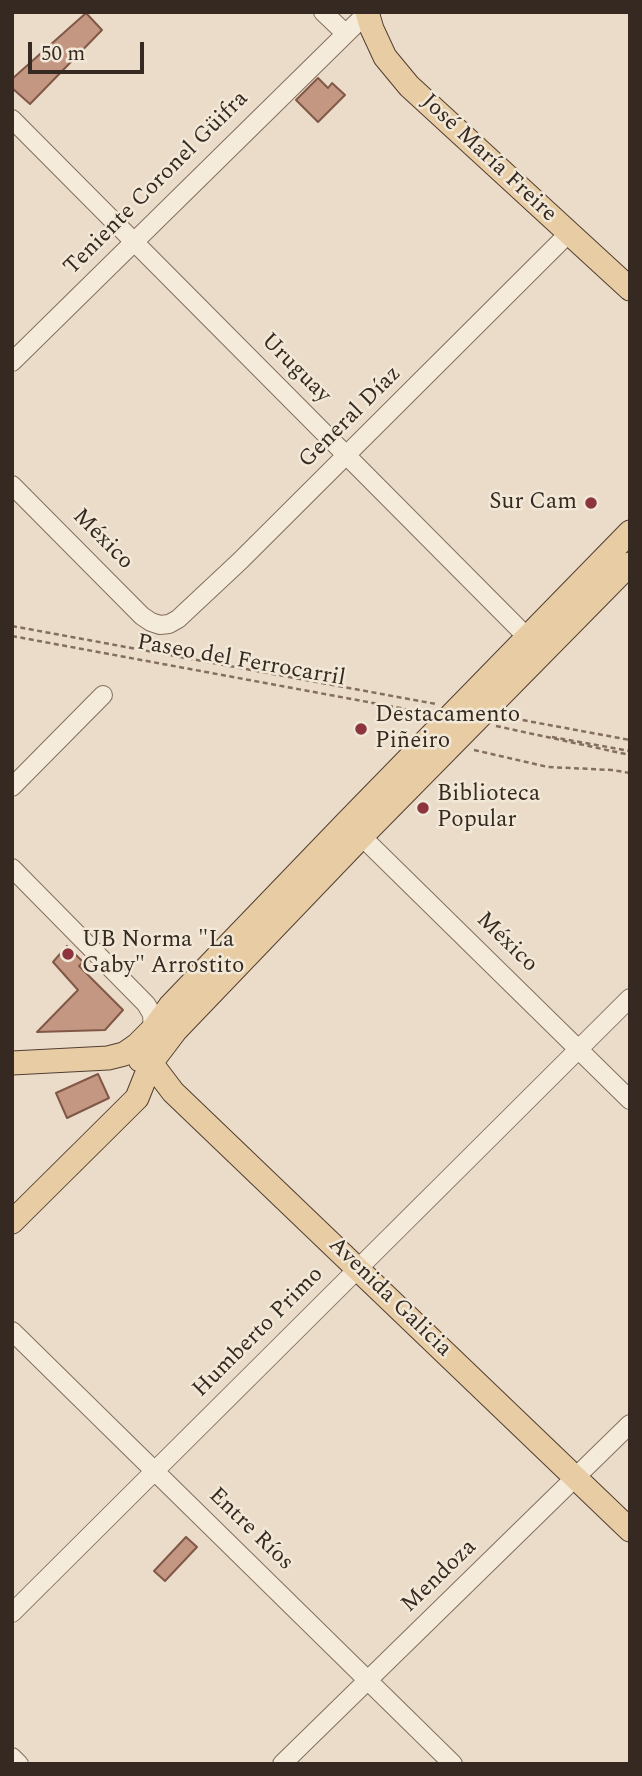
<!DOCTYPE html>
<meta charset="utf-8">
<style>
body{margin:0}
#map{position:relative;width:642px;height:1776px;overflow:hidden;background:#eadcc8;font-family:Spectral,serif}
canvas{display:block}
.frame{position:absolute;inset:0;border:14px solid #362921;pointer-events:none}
.scale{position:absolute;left:28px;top:42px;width:116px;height:32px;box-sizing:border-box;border:4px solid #362921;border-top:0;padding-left:9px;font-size:21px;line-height:24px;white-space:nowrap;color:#362921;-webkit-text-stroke:5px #f2e8d7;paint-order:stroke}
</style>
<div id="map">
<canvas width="642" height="1776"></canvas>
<div class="frame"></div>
<div class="scale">50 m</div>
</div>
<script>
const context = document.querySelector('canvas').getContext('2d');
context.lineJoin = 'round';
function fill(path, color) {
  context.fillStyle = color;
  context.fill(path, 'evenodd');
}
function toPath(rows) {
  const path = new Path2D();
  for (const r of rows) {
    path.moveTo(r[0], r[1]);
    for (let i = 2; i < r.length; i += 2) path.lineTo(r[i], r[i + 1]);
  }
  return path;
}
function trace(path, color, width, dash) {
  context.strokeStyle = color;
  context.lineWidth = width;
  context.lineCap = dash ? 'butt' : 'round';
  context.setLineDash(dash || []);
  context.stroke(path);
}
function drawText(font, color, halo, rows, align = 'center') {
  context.font = font + ' Spectral,serif';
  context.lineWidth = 5;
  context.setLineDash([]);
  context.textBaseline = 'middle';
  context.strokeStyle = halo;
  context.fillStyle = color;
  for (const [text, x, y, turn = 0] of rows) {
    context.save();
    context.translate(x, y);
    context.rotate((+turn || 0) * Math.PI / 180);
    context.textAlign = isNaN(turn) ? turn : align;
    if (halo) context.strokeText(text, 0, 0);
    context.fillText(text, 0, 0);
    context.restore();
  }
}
const building = toPath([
 [86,13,102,30,30,104,12,88,12,79,86,13],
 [318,78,328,88,332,83,345,95,318,122,296,100,318,78],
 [67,946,83,962,79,966,123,1010,105,1030,37,1032,78,990,53,962,67,946],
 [98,1074,109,1098,67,1118,56,1093,98,1074],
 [186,1537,197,1547,165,1581,154,1571,186,1537]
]);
const path = toPath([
 [12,626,436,704],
 [12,636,427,713],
 [506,717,630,740],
 [496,726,630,755],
 [552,737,630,751],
 [474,750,548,767,612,770,630,773]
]);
const minor = toPath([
 [323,12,345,33],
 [12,119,535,645],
 [12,362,367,13],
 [12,485,142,616,151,622,160,625,169,624,178,619,240,561,568,234],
 [12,787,103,695],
 [353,828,630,1100],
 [12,868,146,1004,152,1014,153,1035],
 [12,1331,453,1764],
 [12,1613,630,998],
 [12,1757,19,1764],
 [282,1764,630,1424]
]);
const major = toPath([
 [367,12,372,29,385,57,409,86,630,289],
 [140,1060,151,1063,173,1092,630,1530],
 [12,1063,108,1058,124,1054,137,1045,154,1028,170,1006,347,822,630,532],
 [12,1222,137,1098,151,1063,176,1030,362,836,630,564]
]);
const markers = [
 [591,503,7,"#8d353f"],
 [361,729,7,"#8d353f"],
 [423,808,7,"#8d353f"],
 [68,954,7,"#8d353f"]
];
const streetNames = [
 ["José María Freire",488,159,43],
 ["Teniente Coronel Güifra",157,184,-45],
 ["Uruguay",295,369,45],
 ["General Díaz",351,418,-45],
 ["México",102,540,45],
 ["Paseo del Ferrocarril",241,662,10],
 ["México",506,943,44],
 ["Avenida Galicia",389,1298,44],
 ["Humberto Primo",259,1333,-45],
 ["Entre Ríos",250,1530,44],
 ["Mendoza",440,1577,-44]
];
const poiNames = [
 ["Sur Cam",577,503,"right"],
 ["Destacamento",375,716],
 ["Piñeiro",375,742],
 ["Biblioteca",437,795],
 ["Popular",437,821],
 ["UB Norma \"La",82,941],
 ["Gaby\" Arrostito",82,967]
];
fill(building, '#c49782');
trace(building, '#815847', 2);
trace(minor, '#846f5f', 20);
trace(major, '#523e33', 25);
trace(path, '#846f5f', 2.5, [5, 3.5]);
trace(minor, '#f5ebdb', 18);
trace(major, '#e8cda4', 23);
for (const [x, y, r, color] of markers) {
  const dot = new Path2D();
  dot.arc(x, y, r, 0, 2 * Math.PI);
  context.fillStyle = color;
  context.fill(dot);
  trace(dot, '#f2e8d7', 2.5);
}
drawText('23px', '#362921', '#f2e8d7', streetNames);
drawText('23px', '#362921', '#f2e8d7', poiNames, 'left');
</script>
